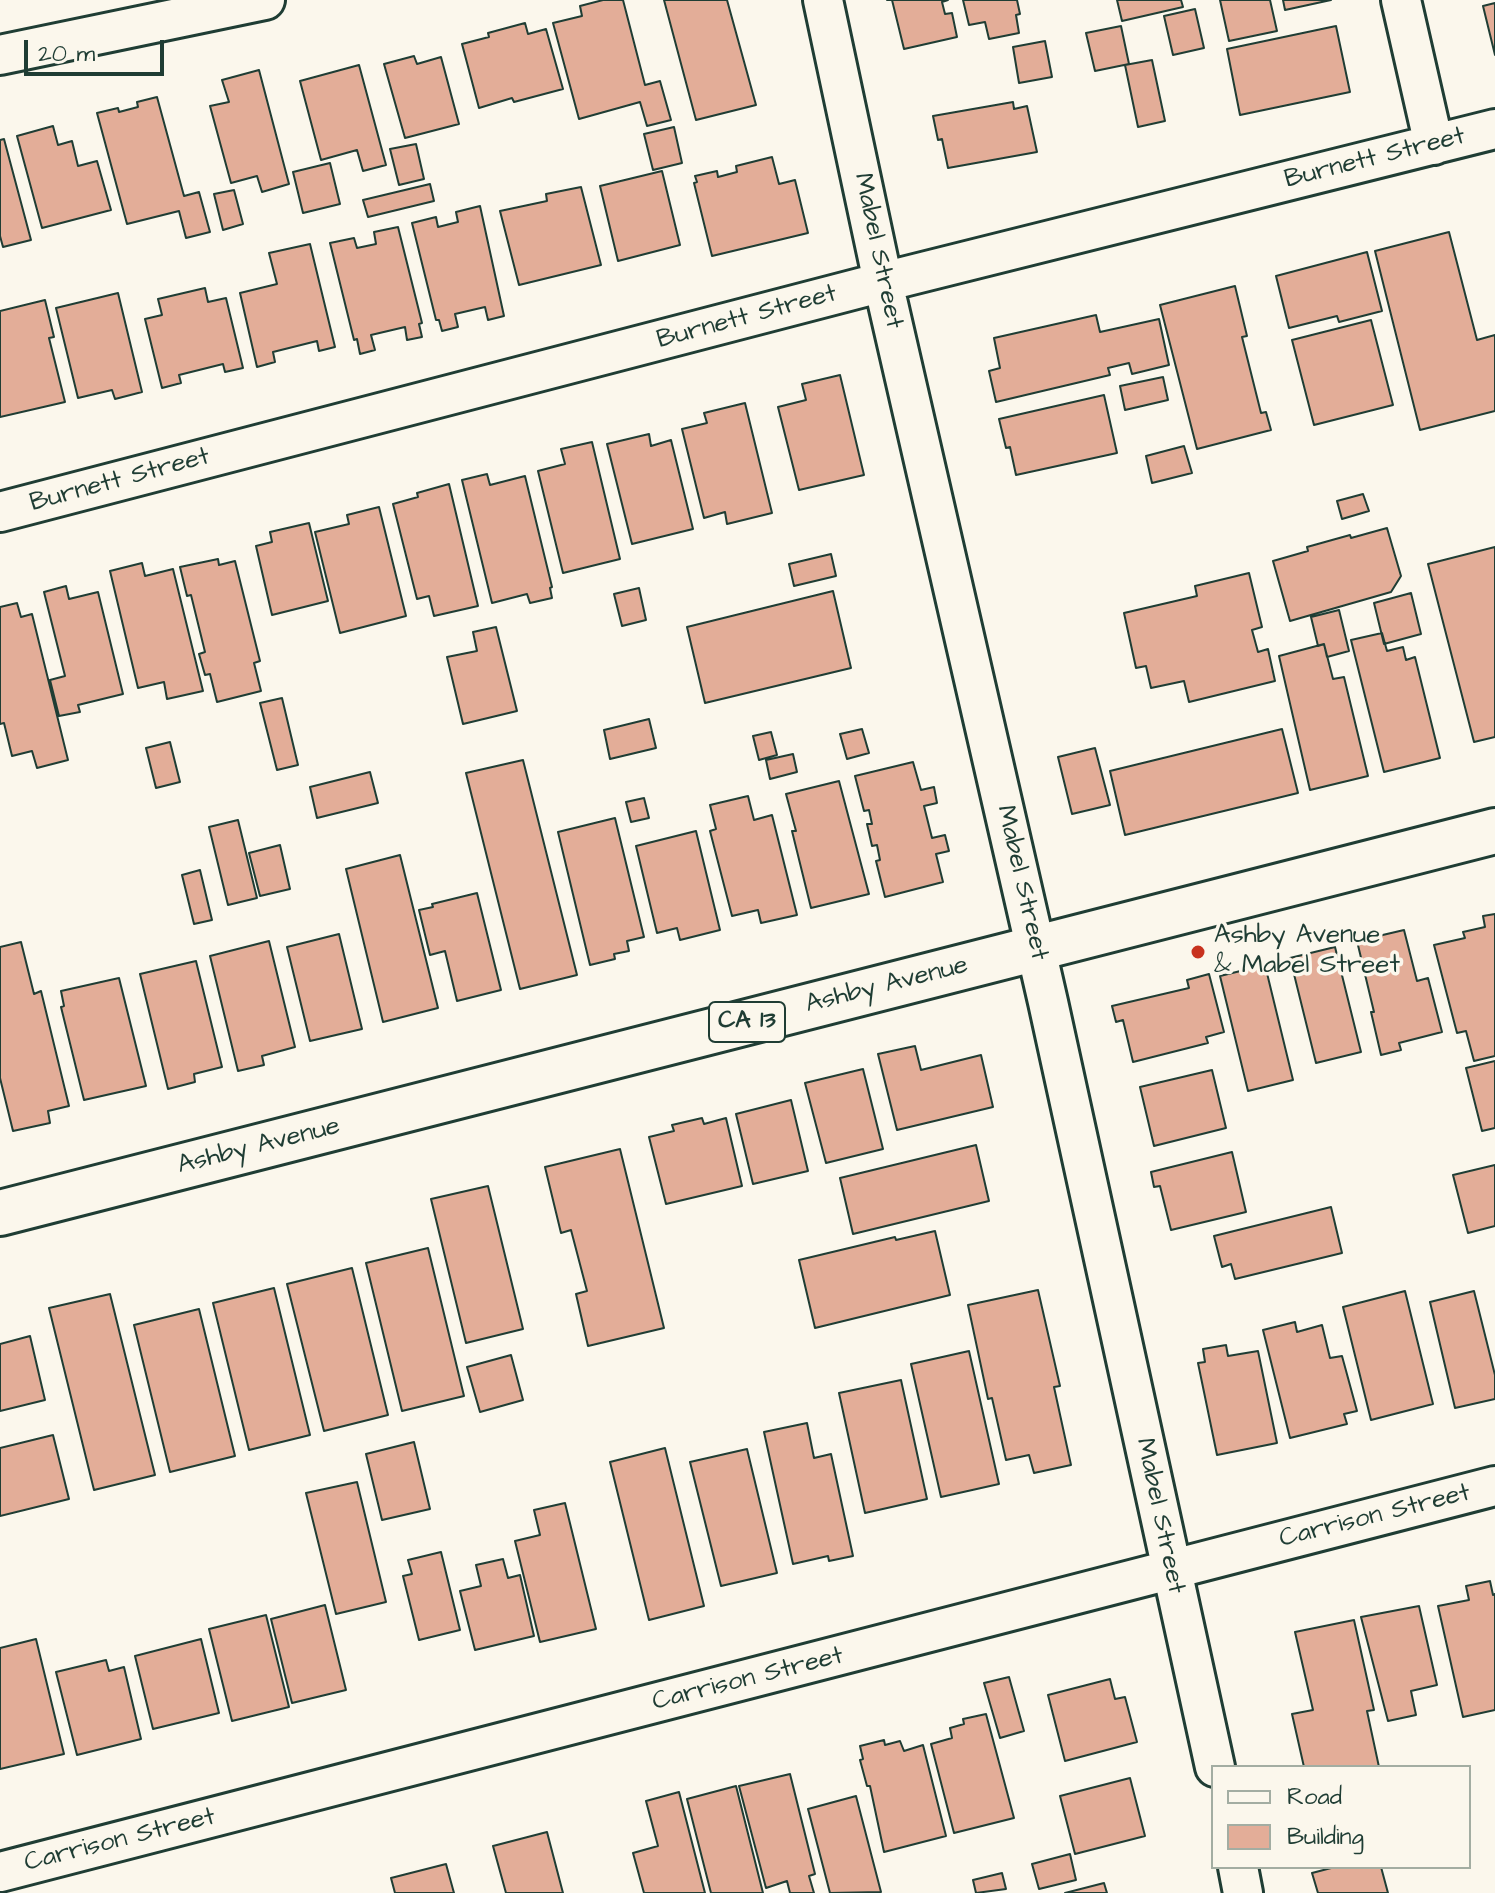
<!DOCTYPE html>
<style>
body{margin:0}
#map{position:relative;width:1495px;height:1893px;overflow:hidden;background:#fbf7ec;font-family:"Architects Daughter",sans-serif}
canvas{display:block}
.legend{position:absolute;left:1211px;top:1765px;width:260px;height:104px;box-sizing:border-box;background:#fbf7ec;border:2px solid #a3ada2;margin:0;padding:10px 14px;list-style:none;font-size:24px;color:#1f3d34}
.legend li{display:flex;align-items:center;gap:16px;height:40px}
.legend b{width:40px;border:2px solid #a3ada2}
.scale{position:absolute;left:24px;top:40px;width:140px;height:36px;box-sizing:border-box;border:4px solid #1f3d34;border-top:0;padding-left:10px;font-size:24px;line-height:28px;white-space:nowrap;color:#1f3d34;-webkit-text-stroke:6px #fbf7ec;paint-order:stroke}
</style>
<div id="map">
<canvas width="1495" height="1893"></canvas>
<ul class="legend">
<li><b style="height:10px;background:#fbf7ec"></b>Road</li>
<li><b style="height:22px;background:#e3ad98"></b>Building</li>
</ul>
<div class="scale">20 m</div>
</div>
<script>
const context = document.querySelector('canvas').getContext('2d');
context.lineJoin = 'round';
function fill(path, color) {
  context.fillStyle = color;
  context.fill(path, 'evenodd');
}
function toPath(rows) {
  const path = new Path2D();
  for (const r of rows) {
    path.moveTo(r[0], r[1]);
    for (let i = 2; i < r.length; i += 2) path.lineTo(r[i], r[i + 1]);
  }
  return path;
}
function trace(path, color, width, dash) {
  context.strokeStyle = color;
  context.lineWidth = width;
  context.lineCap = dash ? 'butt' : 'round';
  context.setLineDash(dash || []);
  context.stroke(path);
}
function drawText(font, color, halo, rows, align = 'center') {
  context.font = font + ' "Architects Daughter",sans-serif';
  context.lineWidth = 7;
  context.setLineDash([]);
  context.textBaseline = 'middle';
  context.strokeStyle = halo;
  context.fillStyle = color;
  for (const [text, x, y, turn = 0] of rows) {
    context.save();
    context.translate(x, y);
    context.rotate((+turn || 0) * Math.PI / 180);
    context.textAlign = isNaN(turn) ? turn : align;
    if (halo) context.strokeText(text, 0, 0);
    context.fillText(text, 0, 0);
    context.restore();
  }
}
const building = toPath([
 [603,0,623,0,645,85,660,81,671,120,647,126,640,102,579,119,553,23,582,16,580,6,603,0],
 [664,0,727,0,756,105,696,120,664,0],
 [887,0,948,0,942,2,945,14,952,13,957,37,904,49,892,0,887,0],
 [963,0,1017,0,1020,14,1016,15,1019,33,989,39,985,22,969,25,963,0],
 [1117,0,1181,0,1183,7,1122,21,1117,0],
 [1220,0,1270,0,1277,31,1229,41,1220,0],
 [1283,0,1331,0,1285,10,1283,0],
 [1495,3,1495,55,1483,6,1495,3],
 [1195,9,1204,48,1173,55,1164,16,1195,9],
 [525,23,528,34,546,29,563,89,514,102,512,98,479,108,462,44,489,37,488,33,525,23],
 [1121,26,1129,64,1095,71,1086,33,1121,26],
 [1336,26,1350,92,1240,115,1227,49,1336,26],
 [1045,41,1052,77,1019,83,1013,47,1045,41],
 [414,56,417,64,441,57,459,124,405,138,384,64,414,56],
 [1152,60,1165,121,1138,127,1125,65,1152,60],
 [359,65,386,165,363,171,357,150,321,160,300,81,359,65],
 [259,70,289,184,262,192,257,176,231,183,210,106,229,102,222,80,259,70],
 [157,97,184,196,199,192,210,232,186,238,179,211,127,224,97,113,118,108,119,112,138,107,137,102,157,97],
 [1013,102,1014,109,1027,106,1037,152,948,168,942,139,938,140,933,116,1013,102],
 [53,126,58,145,72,141,78,166,97,161,111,210,42,228,17,136,53,126],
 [674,127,682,163,653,170,644,134,674,127],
 [4,139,31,240,3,247,0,236,0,140,4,139],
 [416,144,424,179,399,185,390,149,416,144],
 [772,157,779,184,795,180,808,233,712,256,694,183,697,182,695,176,717,171,718,177,737,172,736,166,772,157],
 [330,163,340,204,303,213,293,172,330,163],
 [662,171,680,245,618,261,600,186,662,171],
 [430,184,434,201,368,217,363,200,430,184],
 [581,187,601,265,519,285,500,211,547,201,546,194,581,187],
 [234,190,243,224,223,230,214,194,234,190],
 [480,206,504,316,488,320,485,307,455,314,458,327,442,331,439,320,436,320,412,223,436,217,438,227,458,222,456,212,480,206],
 [398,227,422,323,419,324,422,337,407,340,405,327,371,335,375,350,360,354,357,339,354,340,330,243,354,238,357,248,376,244,374,232,398,227],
 [1449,232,1477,340,1495,335,1495,411,1420,430,1375,251,1449,232],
 [310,244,335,347,319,351,317,341,273,352,275,362,257,367,240,293,277,284,269,253,310,244],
 [1367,252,1382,311,1339,322,1337,316,1289,328,1276,276,1367,252],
 [1235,286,1247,336,1242,337,1261,413,1266,412,1271,430,1197,449,1160,305,1235,286],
 [205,288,208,302,226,298,243,368,225,372,223,364,179,375,181,383,162,388,145,319,162,315,158,299,205,288],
 [118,293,142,392,115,399,112,390,78,398,56,308,118,293],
 [45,300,54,337,49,338,65,402,0,417,0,311,45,300],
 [1096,315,1100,332,1159,319,1169,365,1132,374,1129,363,1108,368,1110,375,996,402,989,371,1000,368,994,338,1096,315],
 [1371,320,1393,405,1314,425,1292,340,1371,320],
 [840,375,864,475,799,490,778,407,806,400,802,384,840,375],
 [1163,377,1168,400,1125,410,1120,386,1163,377],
 [1104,395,1117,453,1016,475,1010,447,1006,448,999,419,1104,395],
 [745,403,772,513,727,524,725,512,704,518,682,429,707,423,704,413,745,403],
 [649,434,651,446,671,440,693,529,632,544,607,444,649,434],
 [592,442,620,559,563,573,538,471,565,464,561,449,592,442],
 [1184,446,1192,473,1152,483,1146,456,1184,446],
 [487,474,490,485,525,476,552,587,550,588,552,598,530,603,527,594,492,603,462,480,487,474],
 [449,484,478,606,434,616,429,596,417,599,393,504,418,497,417,493,449,484],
 [1363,494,1369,511,1342,519,1337,501,1363,494],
 [379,507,406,616,340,633,315,532,349,524,347,515,379,507],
 [309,523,328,601,272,615,256,546,272,542,270,532,309,523],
 [1387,528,1401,576,1391,592,1290,621,1273,561,1308,551,1307,547,1350,535,1351,538,1387,528],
 [1495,547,1495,737,1474,742,1428,564,1495,547],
 [831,554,836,576,794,586,789,564,831,554],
 [218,559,219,565,235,561,260,661,254,663,261,691,217,702,210,674,205,675,199,654,205,652,191,595,187,596,180,567,218,559],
 [142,563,145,576,173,569,203,691,167,699,164,682,138,688,110,571,142,563],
 [1249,573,1262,627,1252,630,1258,652,1268,649,1275,681,1189,702,1184,681,1151,688,1146,666,1136,668,1124,613,1197,596,1195,586,1249,573],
 [66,586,69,599,98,592,123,694,78,705,80,712,59,716,50,680,65,676,44,592,66,586],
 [639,588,646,620,622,626,614,594,639,588],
 [833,591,851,668,705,703,687,627,833,591],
 [1411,593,1421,634,1384,644,1374,603,1411,593],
 [17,603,21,617,32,614,68,760,37,768,32,751,12,756,4,723,0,724,0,607,17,603],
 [1339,610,1349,651,1327,657,1324,644,1318,646,1311,617,1339,610],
 [496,627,517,711,463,724,447,657,477,651,473,632,496,627],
 [1382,633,1387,651,1403,647,1406,660,1415,657,1440,758,1384,772,1351,640,1382,633],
 [1324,644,1333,679,1344,677,1368,776,1310,790,1279,656,1324,644],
 [282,698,298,765,277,770,260,703,282,698],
 [649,719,656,748,610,759,604,730,649,719],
 [862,729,869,753,847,759,840,734,862,729],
 [1282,729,1298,793,1125,835,1110,771,1282,729],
 [771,732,777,755,759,760,753,736,771,732],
 [170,742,180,782,156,788,146,748,170,742],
 [1095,748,1110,805,1072,814,1058,757,1095,748],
 [793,754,797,772,770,779,766,760,793,754],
 [523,760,577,975,520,989,466,773,523,760],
 [913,762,921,790,934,787,937,803,924,806,932,838,945,835,949,851,936,854,943,882,885,897,876,861,880,860,877,845,872,846,867,824,872,824,869,810,864,811,855,776,913,762],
 [370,772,378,803,317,818,310,787,370,772],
 [839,781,869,894,811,908,792,831,796,831,786,794,839,781],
 [748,796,754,820,772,815,797,915,761,923,758,910,732,916,710,831,716,829,710,805,748,796],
 [644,798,649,818,631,822,626,802,644,798],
 [615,818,644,937,627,941,629,951,614,954,615,959,590,965,558,832,615,818],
 [238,820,257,898,228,905,209,827,238,820],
 [696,831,720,930,680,940,677,928,657,933,636,846,696,831],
 [280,845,290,889,260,896,249,853,280,845],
 [400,855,438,1008,383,1022,346,869,400,855],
 [200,870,212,920,194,924,182,875,200,870],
 [477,893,501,990,457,1001,445,951,430,955,419,910,433,907,432,904,477,893],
 [1495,914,1495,1056,1474,1061,1466,1031,1457,1033,1434,945,1465,938,1463,932,1485,927,1483,916,1495,914],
 [1404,930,1417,981,1428,978,1442,1032,1399,1043,1401,1050,1381,1055,1371,1012,1374,1012,1357,941,1404,930],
 [339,934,362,1029,310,1041,287,947,339,934],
 [269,941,295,1047,262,1056,264,1065,238,1071,210,956,269,941],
 [21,942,34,994,41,991,69,1106,48,1111,50,1123,13,1131,0,1078,0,947,21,942],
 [1335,947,1361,1052,1316,1063,1290,958,1335,947],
 [196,961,222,1067,194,1074,195,1082,168,1089,140,974,196,961],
 [1265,965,1293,1080,1248,1091,1220,976,1265,965],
 [1209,974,1224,1032,1206,1037,1208,1043,1133,1062,1123,1020,1116,1022,1112,1006,1189,988,1187,980,1209,974],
 [119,978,146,1086,84,1100,61,1007,64,1006,61,991,119,978],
 [915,1046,921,1070,981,1055,993,1107,897,1130,878,1054,915,1046],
 [1495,1061,1495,1128,1482,1131,1466,1068,1495,1061],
 [863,1069,883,1149,826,1163,805,1083,863,1069],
 [1212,1070,1226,1128,1154,1146,1140,1087,1212,1070],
 [791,1100,808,1171,753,1184,736,1114,791,1100],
 [702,1118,704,1124,726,1118,742,1186,666,1204,649,1137,674,1131,672,1125,702,1118],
 [976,1145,989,1201,853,1234,840,1178,976,1145],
 [620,1149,664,1328,588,1346,576,1294,587,1291,571,1230,561,1233,545,1167,620,1149],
 [1232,1152,1246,1212,1171,1230,1160,1186,1154,1187,1151,1172,1232,1152],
 [1495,1165,1495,1226,1468,1233,1453,1175,1495,1165],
 [488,1186,523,1329,466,1343,431,1199,488,1186],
 [1331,1207,1342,1253,1235,1279,1231,1264,1222,1267,1214,1236,1331,1207],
 [935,1231,950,1295,815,1328,799,1260,895,1237,896,1240,935,1231],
 [428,1248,464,1396,402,1411,366,1263,428,1248],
 [352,1268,388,1415,324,1431,287,1284,352,1268],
 [274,1288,310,1435,249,1450,213,1303,274,1288],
 [1038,1290,1060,1386,1054,1387,1071,1465,1034,1473,1029,1455,1006,1460,992,1398,988,1399,968,1305,1038,1290],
 [1405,1291,1433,1404,1371,1420,1343,1307,1405,1291],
 [1474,1291,1495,1375,1495,1399,1455,1408,1430,1302,1474,1291],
 [110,1294,155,1475,94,1490,49,1308,110,1294],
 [199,1309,235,1456,170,1472,134,1325,199,1309],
 [1295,1322,1297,1332,1322,1325,1330,1358,1342,1356,1357,1411,1344,1414,1347,1424,1290,1438,1263,1330,1295,1322],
 [30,1336,45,1400,0,1411,0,1344,30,1336],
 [1226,1345,1228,1356,1258,1351,1277,1443,1217,1455,1198,1363,1205,1362,1203,1349,1226,1345],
 [969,1351,999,1484,941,1497,911,1364,969,1351],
 [511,1355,523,1400,480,1412,467,1367,511,1355],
 [901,1380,927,1499,865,1513,839,1393,901,1380],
 [807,1423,814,1458,831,1454,853,1556,829,1561,828,1556,793,1564,764,1432,807,1423],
 [53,1435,69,1499,0,1516,0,1448,53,1435],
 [414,1442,430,1509,382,1520,366,1454,414,1442],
 [665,1448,704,1606,649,1620,610,1462,665,1448],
 [747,1449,777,1573,721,1586,690,1462,747,1449],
 [357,1482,386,1602,336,1614,306,1493,357,1482],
 [565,1503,596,1629,540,1642,515,1541,540,1535,534,1510,565,1503],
 [441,1552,460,1630,419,1640,403,1576,412,1574,408,1560,441,1552],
 [503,1559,508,1578,520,1575,534,1636,475,1650,460,1591,481,1586,476,1565,503,1559],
 [1490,1581,1493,1595,1495,1594,1495,1710,1463,1717,1438,1606,1469,1600,1466,1586,1490,1581],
 [325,1605,346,1690,292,1703,271,1619,325,1605],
 [1419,1606,1437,1685,1411,1691,1416,1715,1388,1721,1361,1617,1419,1606],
 [266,1615,289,1707,232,1721,209,1629,266,1615],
 [1354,1620,1374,1710,1367,1711,1379,1767,1304,1767,1292,1714,1313,1710,1295,1632,1354,1620],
 [36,1639,64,1754,0,1769,0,1648,36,1639],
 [201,1639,219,1713,153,1729,135,1656,201,1639],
 [106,1660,109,1671,124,1667,141,1739,77,1755,56,1672,106,1660],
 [1009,1677,1024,1731,1000,1738,984,1683,1009,1677],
 [1110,1679,1115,1699,1125,1697,1137,1742,1065,1761,1048,1695,1110,1679],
 [986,1714,1014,1818,954,1833,931,1744,952,1738,950,1728,964,1724,963,1719,986,1714],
 [884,1740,885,1745,900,1741,904,1751,923,1745,946,1836,884,1852,870,1786,867,1786,860,1760,863,1759,860,1746,884,1740],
 [790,1774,815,1874,809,1876,814,1893,790,1893,787,1881,766,1888,739,1786,790,1774],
 [1130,1778,1145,1836,1075,1854,1060,1796,1130,1778],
 [736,1786,763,1893,711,1893,687,1799,736,1786],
 [679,1792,705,1893,644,1893,633,1853,658,1846,646,1801,679,1792],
 [856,1796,881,1892,830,1893,808,1809,856,1796],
 [547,1832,563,1893,506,1893,493,1846,547,1832],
 [1070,1854,1076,1880,1039,1889,1032,1864,1070,1854],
 [446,1864,454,1893,395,1893,391,1878,446,1864],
 [1335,1867,1381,1867,1388,1893,1318,1893,1312,1873,1335,1867],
 [1002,1873,1006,1889,976,1893,973,1880,1002,1873],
 [1104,1883,1107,1893,1065,1893,1104,1883]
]);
const minor = toPath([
 [823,0,883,282,1048,1002,1215,1767],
 [1401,0,1434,145],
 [0,55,265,0],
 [0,512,883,282,1495,129],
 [1238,1867,1243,1893],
 [0,1872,1495,1486]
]);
const primary = toPath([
 [0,1213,1495,831]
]);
const markers = [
 [1198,952,8,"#c8321e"]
];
const shields = [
 [747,1022,76]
];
const shieldNames = [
 ["CA 13",747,1022]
];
const streetNames = [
 ["Burnett Street",1375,159,-14],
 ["Mabel Street",877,251,78],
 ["Burnett Street",747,318,-15],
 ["Burnett Street",120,481,-15],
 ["Mabel Street",1021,883,77],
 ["Ashby Avenue",887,986,-14],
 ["Ashby Avenue",259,1147,-14],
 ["Mabel Street",1159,1516,78],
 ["Carrison Street",1375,1517,-14],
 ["Carrison Street",748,1680,-14],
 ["Carrison Street",120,1841,-14]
];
const poiNames = [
 ["Ashby Avenue",1214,937],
 ["& Mabel Street",1214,967]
];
fill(building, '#e3ad98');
trace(building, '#1f3d34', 2);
trace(minor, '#1f3d34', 44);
trace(primary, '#1f3d34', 50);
trace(minor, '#fbf7ec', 38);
trace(primary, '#fbf7ec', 44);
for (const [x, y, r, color] of markers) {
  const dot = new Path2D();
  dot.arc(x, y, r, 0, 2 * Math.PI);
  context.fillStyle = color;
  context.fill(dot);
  trace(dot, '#fbf7ec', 3);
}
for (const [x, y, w] of shields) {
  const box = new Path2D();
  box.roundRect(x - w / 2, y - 20, w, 40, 6);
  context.fillStyle = '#fbf7ec';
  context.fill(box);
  trace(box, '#1f3d34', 2);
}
drawText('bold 24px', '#1f3d34', null, shieldNames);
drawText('26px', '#1f3d34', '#fbf7ec', streetNames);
drawText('26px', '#1f3d34', '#fbf7ec', poiNames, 'left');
</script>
